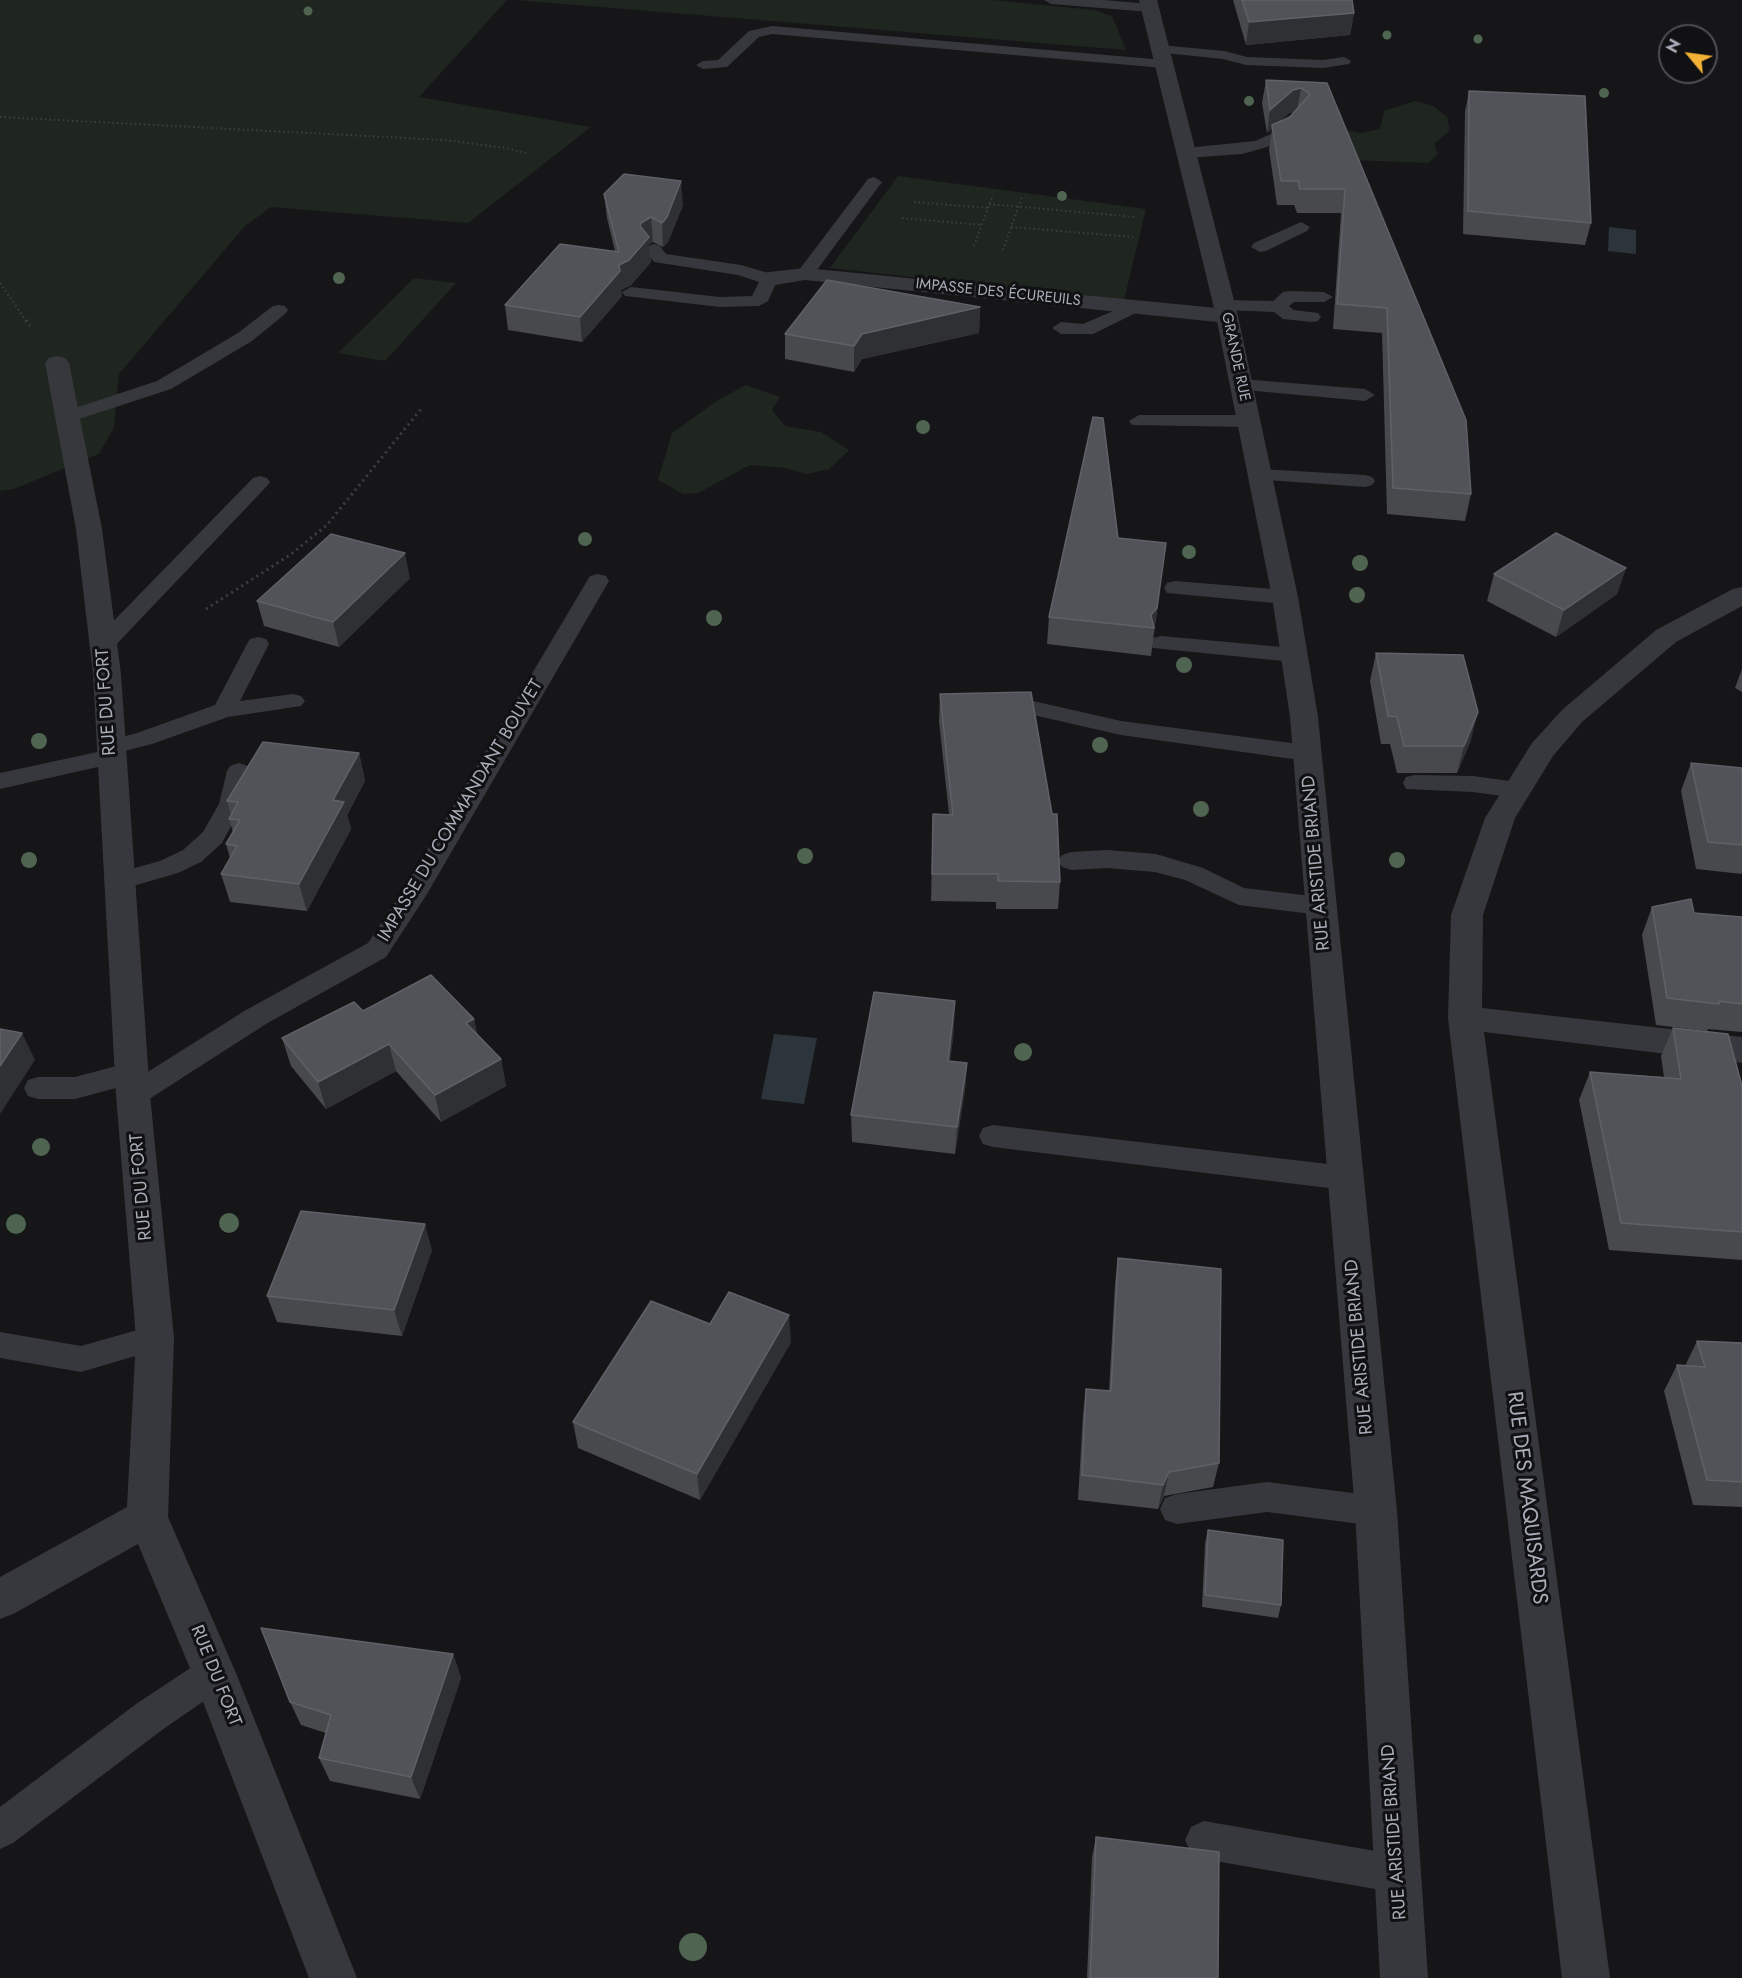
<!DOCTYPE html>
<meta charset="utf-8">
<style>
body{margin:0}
#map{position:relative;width:1742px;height:1978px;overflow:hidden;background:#161618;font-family:Jost,sans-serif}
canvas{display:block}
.north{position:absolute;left:1658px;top:24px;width:60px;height:60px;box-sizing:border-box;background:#111113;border:2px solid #4d4f55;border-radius:50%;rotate:299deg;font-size:16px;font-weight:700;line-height:24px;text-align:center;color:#a8adb8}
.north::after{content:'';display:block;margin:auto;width:21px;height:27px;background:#f2b134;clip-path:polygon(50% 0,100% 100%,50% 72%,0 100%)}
</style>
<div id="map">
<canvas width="1742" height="1978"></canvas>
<div class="north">N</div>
</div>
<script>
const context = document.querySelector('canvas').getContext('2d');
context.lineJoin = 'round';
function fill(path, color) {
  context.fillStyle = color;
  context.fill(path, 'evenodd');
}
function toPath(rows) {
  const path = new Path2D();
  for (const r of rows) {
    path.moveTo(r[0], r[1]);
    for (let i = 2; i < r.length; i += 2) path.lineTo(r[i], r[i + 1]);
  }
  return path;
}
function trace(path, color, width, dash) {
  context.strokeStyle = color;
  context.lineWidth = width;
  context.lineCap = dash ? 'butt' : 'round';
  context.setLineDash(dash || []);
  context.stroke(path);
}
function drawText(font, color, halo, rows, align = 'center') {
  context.font = font + ' Jost,sans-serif';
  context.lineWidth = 6;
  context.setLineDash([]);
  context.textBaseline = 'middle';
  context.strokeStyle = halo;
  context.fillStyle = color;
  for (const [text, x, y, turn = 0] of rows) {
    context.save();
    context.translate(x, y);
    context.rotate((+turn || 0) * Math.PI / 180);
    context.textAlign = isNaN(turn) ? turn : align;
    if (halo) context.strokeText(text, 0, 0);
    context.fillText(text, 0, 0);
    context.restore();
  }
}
const green = toPath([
 [0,0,507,0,419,97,591,127,468,223,271,207,245,226,119,374,114,427,99,454,14,489,0,491],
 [515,0,992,0,1094,10,1112,16,1126,50],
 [1415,101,1433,106,1447,117,1450,130,1434,144,1438,154,1428,163,1298,158,1343,130,1361,133,1380,129,1384,111],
 [898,176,1146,209,1124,300,830,268],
 [414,278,456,283,385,361,338,353],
 [746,385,780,397,772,410,785,426,821,432,849,450,829,469,807,474,785,468,750,465,698,493,683,494,658,480,672,433,718,400]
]);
const water = toPath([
 [1609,227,1636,230,1636,254,1608,251],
 [774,1034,817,1038,804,1104,761,1099]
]);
const pathFar1 = toPath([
 [0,117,444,140,506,148,529,154],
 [914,202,988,208],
 [989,204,1135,217],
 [902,218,982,225],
 [1011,227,1133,237],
 [974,246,993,195],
 [1003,250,1022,197],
 [0,283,27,322]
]);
const path = toPath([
 [26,320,30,326],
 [206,609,290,555,327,525,421,409]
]);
const service = toPath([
 [1044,0,1104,0,1150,4,1157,8,1150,12,1051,4,1044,0],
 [772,26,1164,60,1171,64,1164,68,772,34,759,37,727,67,703,69,696,65,703,61,718,60,749,31,772,26],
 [1160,45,1224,51,1247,57,1323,60,1344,57,1351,61,1349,64,1323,68,1246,65,1223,59,1155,52,1153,49,1160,45],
 [1296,113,1304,118,1302,121,1285,139,1267,147,1242,154,1186,158,1178,153,1186,148,1255,141,1273,133,1290,115,1296,113],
 [874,177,882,182,811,278,799,278,796,274,799,270,868,179,874,177],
 [1301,222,1310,227,1307,231,1266,251,1260,252,1251,247,1254,243,1301,222],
 [653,244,659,245,666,254,741,265,775,275,778,279,768,301,759,306,720,307,625,296,622,292,631,287,720,297,752,296,759,282,738,275,654,262,644,249,653,244],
 [1289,291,1324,292,1333,297,1324,302,1294,302,1289,306,1294,310,1318,313,1321,317,1318,321,1312,322,1283,319,1274,312,1224,310,1215,305,1224,300,1273,301,1283,292,1289,291],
 [1134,302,1140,303,1143,307,1140,311,1093,334,1061,334,1052,328,1061,322,1083,324,1134,302],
 [279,305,285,306,288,310,285,314,252,341,171,389,67,423,57,417,60,413,157,381,238,333,273,306,279,305],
 [1241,379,1365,389,1375,395,1365,401,1234,389,1231,385,1234,381,1241,379],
 [1139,415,1248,415,1258,421,1248,427,1132,425,1129,421,1139,415],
 [1260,469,1365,475,1372,477,1375,481,1372,485,1365,487,1253,479,1250,475,1253,471,1260,469],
 [260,476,267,478,270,482,267,486,111,650,95,650,92,645,95,640,253,478,260,476],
 [598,574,606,576,609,581,427,894,386,957,266,1024,143,1103,133,1106,123,1103,119,1095,127,1085,75,1099,38,1099,28,1096,24,1088,28,1080,38,1077,75,1077,132,1062,142,1066,146,1073,246,1010,368,943,404,889,587,581,590,576,598,574],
 [1175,581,1285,590,1293,592,1296,597,1293,602,1285,604,1167,593,1164,588,1167,583,1175,581],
 [1161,636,1293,648,1301,650,1304,655,1301,660,1293,662,1153,648,1150,643,1153,638,1161,636],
 [258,637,266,639,269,644,240,701,293,694,301,696,305,701,301,706,228,717,152,744,121,752,124,757,120,762,0,789,0,773,102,751,99,747,103,742,137,733,215,705,247,644,250,639,258,637],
 [998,697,1029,700,1121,721,1307,745,1315,748,1319,753,1315,758,1307,761,1121,735,1029,714,990,709,986,704,990,699,998,697],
 [239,763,248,766,251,771,243,804,222,843,201,862,178,873,119,890,110,887,106,881,110,875,160,861,183,850,203,832,219,804,227,771,230,766,239,763],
 [1415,775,1473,776,1517,782,1526,784,1529,790,1526,796,1517,798,1473,792,1406,789,1403,783,1406,777,1415,775],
 [1107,850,1156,854,1203,868,1244,888,1320,897,1329,900,1333,906,1329,912,1320,915,1239,905,1185,880,1155,872,1107,868,1071,870,1062,867,1058,861,1062,855,1071,852,1107,850],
 [993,1125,1345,1166,1355,1170,1360,1178,1355,1186,1345,1190,993,1147,983,1144,979,1136,983,1128,993,1125],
 [155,1325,166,1329,171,1338,166,1347,81,1372,0,1358,0,1332,81,1346,155,1325],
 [1267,1482,1376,1496,1388,1500,1393,1511,1388,1522,1376,1526,1267,1512,1177,1524,1165,1520,1160,1509,1165,1498,1177,1494,1267,1482],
 [214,1656,227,1661,232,1673,227,1685,162,1730,13,1843,0,1849,0,1807,136,1704,201,1661,214,1656],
 [1204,1821,1398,1855,1412,1860,1417,1874,1412,1888,1398,1893,1204,1859,1191,1853,1185,1840,1191,1827,1204,1821]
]);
const minor = toPath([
 [805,268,1227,309,1235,311,1238,316,1235,321,1227,323,805,280,769,286,761,284,758,279,761,274,769,272,805,268],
 [57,356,65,358,69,363,102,529,121,674,150,1095,174,1338,168,1517,236,1673,357,1978,309,1978,192,1673,138,1544,15,1613,0,1619,0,1577,127,1507,136,1338,116,1095,93,674,76,529,45,363,49,358,57,356],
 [1742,587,1742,606,1676,642,1582,722,1553,756,1515,818,1483,915,1482,1008,1742,1037,1742,1063,1484,1032,1610,1978,1562,1978,1448,1018,1451,915,1485,818,1532,743,1562,710,1656,630,1733,589,1742,587]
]);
const tertiary = toPath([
 [1139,0,1157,0,1238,316,1298,597,1318,717,1397,1511,1428,1978,1380,1978,1355,1511,1290,717,1272,597,1216,316,1139,0]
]);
const trees = [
 [308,11,4.5],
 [1387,35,4.5],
 [1478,39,4.5],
 [1604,93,5],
 [1249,101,5],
 [1062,196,5],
 [339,278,6],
 [923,427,7],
 [585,539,7],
 [1189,552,7],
 [1360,563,8],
 [1357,595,8],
 [714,618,8],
 [1184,665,8],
 [39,741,8],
 [1100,745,8],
 [1201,809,8],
 [805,856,8],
 [29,860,8],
 [1397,860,8],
 [1023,1052,9],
 [41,1147,9],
 [229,1223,10],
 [16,1224,10],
 [693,1947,14]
];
const wall = toPath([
 [1233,0,1352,0,1354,13,1350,35,1246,45],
 [1266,80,1327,83,1471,494,1465,521,1387,514,1382,333,1333,329,1341,213,1297,213,1294,205,1277,205,1269,149,1272,129,1267,133,1262,103],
 [1295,112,1290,117,1279,122,1289,113],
 [1469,91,1591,223,1585,245,1463,234,1465,112],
 [604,194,683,205,668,242,663,247,653,242,649,244,651,262,631,285,621,290,622,296,582,342,508,330,505,305,615,251,607,218],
 [980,307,979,333,862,359,854,372,785,359,785,334],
 [1118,538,1166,543,1151,656,1047,644,1049,617],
 [1626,568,1617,594,1556,637,1487,601,1494,574],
 [410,578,339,647,264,626,257,601],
 [1376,653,1471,740,1457,773,1397,773,1390,744,1381,744,1370,681],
 [1742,669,1742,692,1735,688],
 [940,694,1060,882,1058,909,996,909,996,902,931,901,933,814,949,814,939,721],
 [359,753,365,781,347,815,351,829,307,911,230,902,221,874,230,858,226,844,233,832,229,819,231,815,227,801],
 [1691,763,1742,768,1742,874,1696,869,1681,791],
 [1652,907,1694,913,1742,917,1742,1032,1708,1029,1707,1031,1656,1025,1642,935],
 [363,1011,474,1019,477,1034,501,1059,506,1086,441,1122,396,1071,326,1109,291,1066,282,1038],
 [1673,1028,1742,1086,1742,1260,1609,1250,1579,1100,1590,1072,1664,1077,1661,1056],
 [954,1029,950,1061,967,1063,965,1090,955,1154,852,1142,851,1115],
 [432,1250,402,1336,277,1322,267,1296],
 [1118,1258,1219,1463,1213,1487,1164,1496,1158,1509,1078,1500,1083,1414,1086,1389,1109,1391,1115,1284],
 [710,1324,791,1342,700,1500,578,1448,573,1422],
 [1697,1341,1742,1343,1742,1507,1693,1505,1664,1391,1677,1365,1685,1366],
 [1208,1530,1281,1605,1278,1618,1202,1607,1205,1543],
 [453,1654,461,1678,420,1799,330,1781,319,1758,326,1733,301,1725,290,1702],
 [1096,1837,1218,1978,1087,1978,1092,1857]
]);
const shadedWall = toPath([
 [1354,13,1350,35,1246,45,1249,22],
 [1301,88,1297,111,1289,113,1273,128,1272,125,1272,129,1267,133,1270,110,1293,90],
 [681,181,683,205,668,242,663,247,662,223],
 [651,217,653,242,649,244,651,262,631,285,621,290,622,296,582,342,580,317,619,265,640,226,641,223],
 [980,307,979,333,862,359,854,372,854,346,862,334],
 [1166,543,1153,636,1154,628,1151,615],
 [405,553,410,578,339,647,333,622],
 [1626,568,1617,594,1556,637,1564,610],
 [1478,712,1471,740,1457,773,1464,746],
 [359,753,365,781,347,815,351,829,307,911,299,884,333,800],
 [955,1001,954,1029,947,1089,948,1061],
 [474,1019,480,1046,466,1023],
 [22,1033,35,1060,0,1114,0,1066],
 [389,1044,396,1071,326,1109,318,1082],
 [501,1059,506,1086,441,1122,435,1095],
 [967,1063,965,1090,955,1154,957,1127],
 [425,1224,432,1250,402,1336,394,1310],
 [789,1315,791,1342,700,1500,697,1474],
 [1169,1472,1164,1496,1158,1509,1163,1485],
 [453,1654,461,1678,420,1799,411,1777]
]);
const building = toPath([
 [1242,0,1352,0,1354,13,1249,22,1242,0],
 [1266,80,1327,83,1466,420,1471,494,1393,488,1387,308,1337,304,1345,189,1300,189,1298,181,1281,181,1272,125,1290,117,1310,94,1301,88,1293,90,1270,110,1266,80],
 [1469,91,1585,96,1591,223,1468,211,1469,91],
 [624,174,681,181,667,217,662,223,651,217,641,223,640,226,649,237,629,260,619,265,620,271,580,317,505,305,560,244,619,252,604,194,624,174],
 [827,280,980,307,862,334,854,346,785,334,827,280],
 [1093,417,1103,418,1118,538,1166,543,1157,608,1151,615,1154,628,1049,617,1093,417],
 [1556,533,1626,568,1564,610,1494,574,1556,533],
 [331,534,405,553,333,622,257,601,331,534],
 [1376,653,1463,655,1478,712,1464,746,1404,746,1397,717,1388,716,1376,653],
 [1031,692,1052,814,1057,814,1060,882,998,881,998,874,932,874,933,814,953,815,940,694,1031,692],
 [263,742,359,753,333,800,344,802,299,884,221,874,237,846,226,844,240,820,229,819,238,802,227,801,263,742],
 [1691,763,1742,768,1742,845,1708,842,1691,763],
 [1691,899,1694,913,1742,917,1742,1004,1719,1001,1719,1004,1667,998,1652,907,1691,899],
 [431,975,474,1019,466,1023,501,1059,435,1095,389,1044,318,1082,282,1038,354,1002,363,1011,431,975],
 [874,992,955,1001,948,1061,967,1063,957,1127,851,1115,874,992],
 [1673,1028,1728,1034,1742,1086,1742,1232,1621,1223,1590,1072,1681,1079,1673,1028],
 [0,1029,22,1033,0,1066,0,1029],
 [301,1211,425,1224,394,1310,267,1296,301,1211],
 [1118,1258,1221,1269,1219,1463,1169,1472,1163,1485,1082,1475,1086,1389,1111,1391,1118,1258],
 [729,1292,789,1315,697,1474,573,1422,651,1301,710,1324,729,1292],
 [1697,1341,1742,1343,1742,1482,1707,1480,1677,1365,1705,1367,1697,1341],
 [1208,1530,1283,1540,1281,1605,1205,1595,1208,1530],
 [261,1628,453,1654,411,1777,319,1758,331,1715,290,1702,261,1628],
 [1096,1837,1219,1852,1218,1978,1090,1978,1096,1837]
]);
const farStreetnames = [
 ["IMPASSE DES ÉCUREUILS",998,293,6],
 ["GRANDE RUE",1235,357,78]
];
const streetNames = [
 ["RUE DU FORT",107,702,-94],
 ["IMPASSE DU COMMANDANT BOUVET",461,811,-59],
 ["RUE ARISTIDE BRIAND",1317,863,-95],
 ["RUE DU FORT",142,1187,-95],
 ["RUE ARISTIDE BRIAND",1360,1347,-95],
 ["RUE DU FORT",215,1676,68],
 ["RUE ARISTIDE BRIAND",1395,1832,-94]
];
const nearStreetnames = [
 ["RUE DES MAQUISARDS",1526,1498,83]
];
fill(green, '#1e261f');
fill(water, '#2c353c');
trace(pathFar1, '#3d3f44', 2, [1.5, 3]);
trace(path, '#3d3f44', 3, [2, 4]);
fill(service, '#37383d');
fill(minor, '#37383d');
fill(tertiary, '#37383d');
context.fillStyle = '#506452';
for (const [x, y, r] of trees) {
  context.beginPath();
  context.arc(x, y, r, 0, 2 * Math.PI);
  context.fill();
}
fill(wall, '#47494d');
fill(shadedWall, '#2f3033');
fill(building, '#525359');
trace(building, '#5f6168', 1.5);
drawText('15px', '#a8adb8', '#111113', farStreetnames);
drawText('18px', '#a8adb8', '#111113', streetNames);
drawText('21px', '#a8adb8', '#111113', nearStreetnames);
</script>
